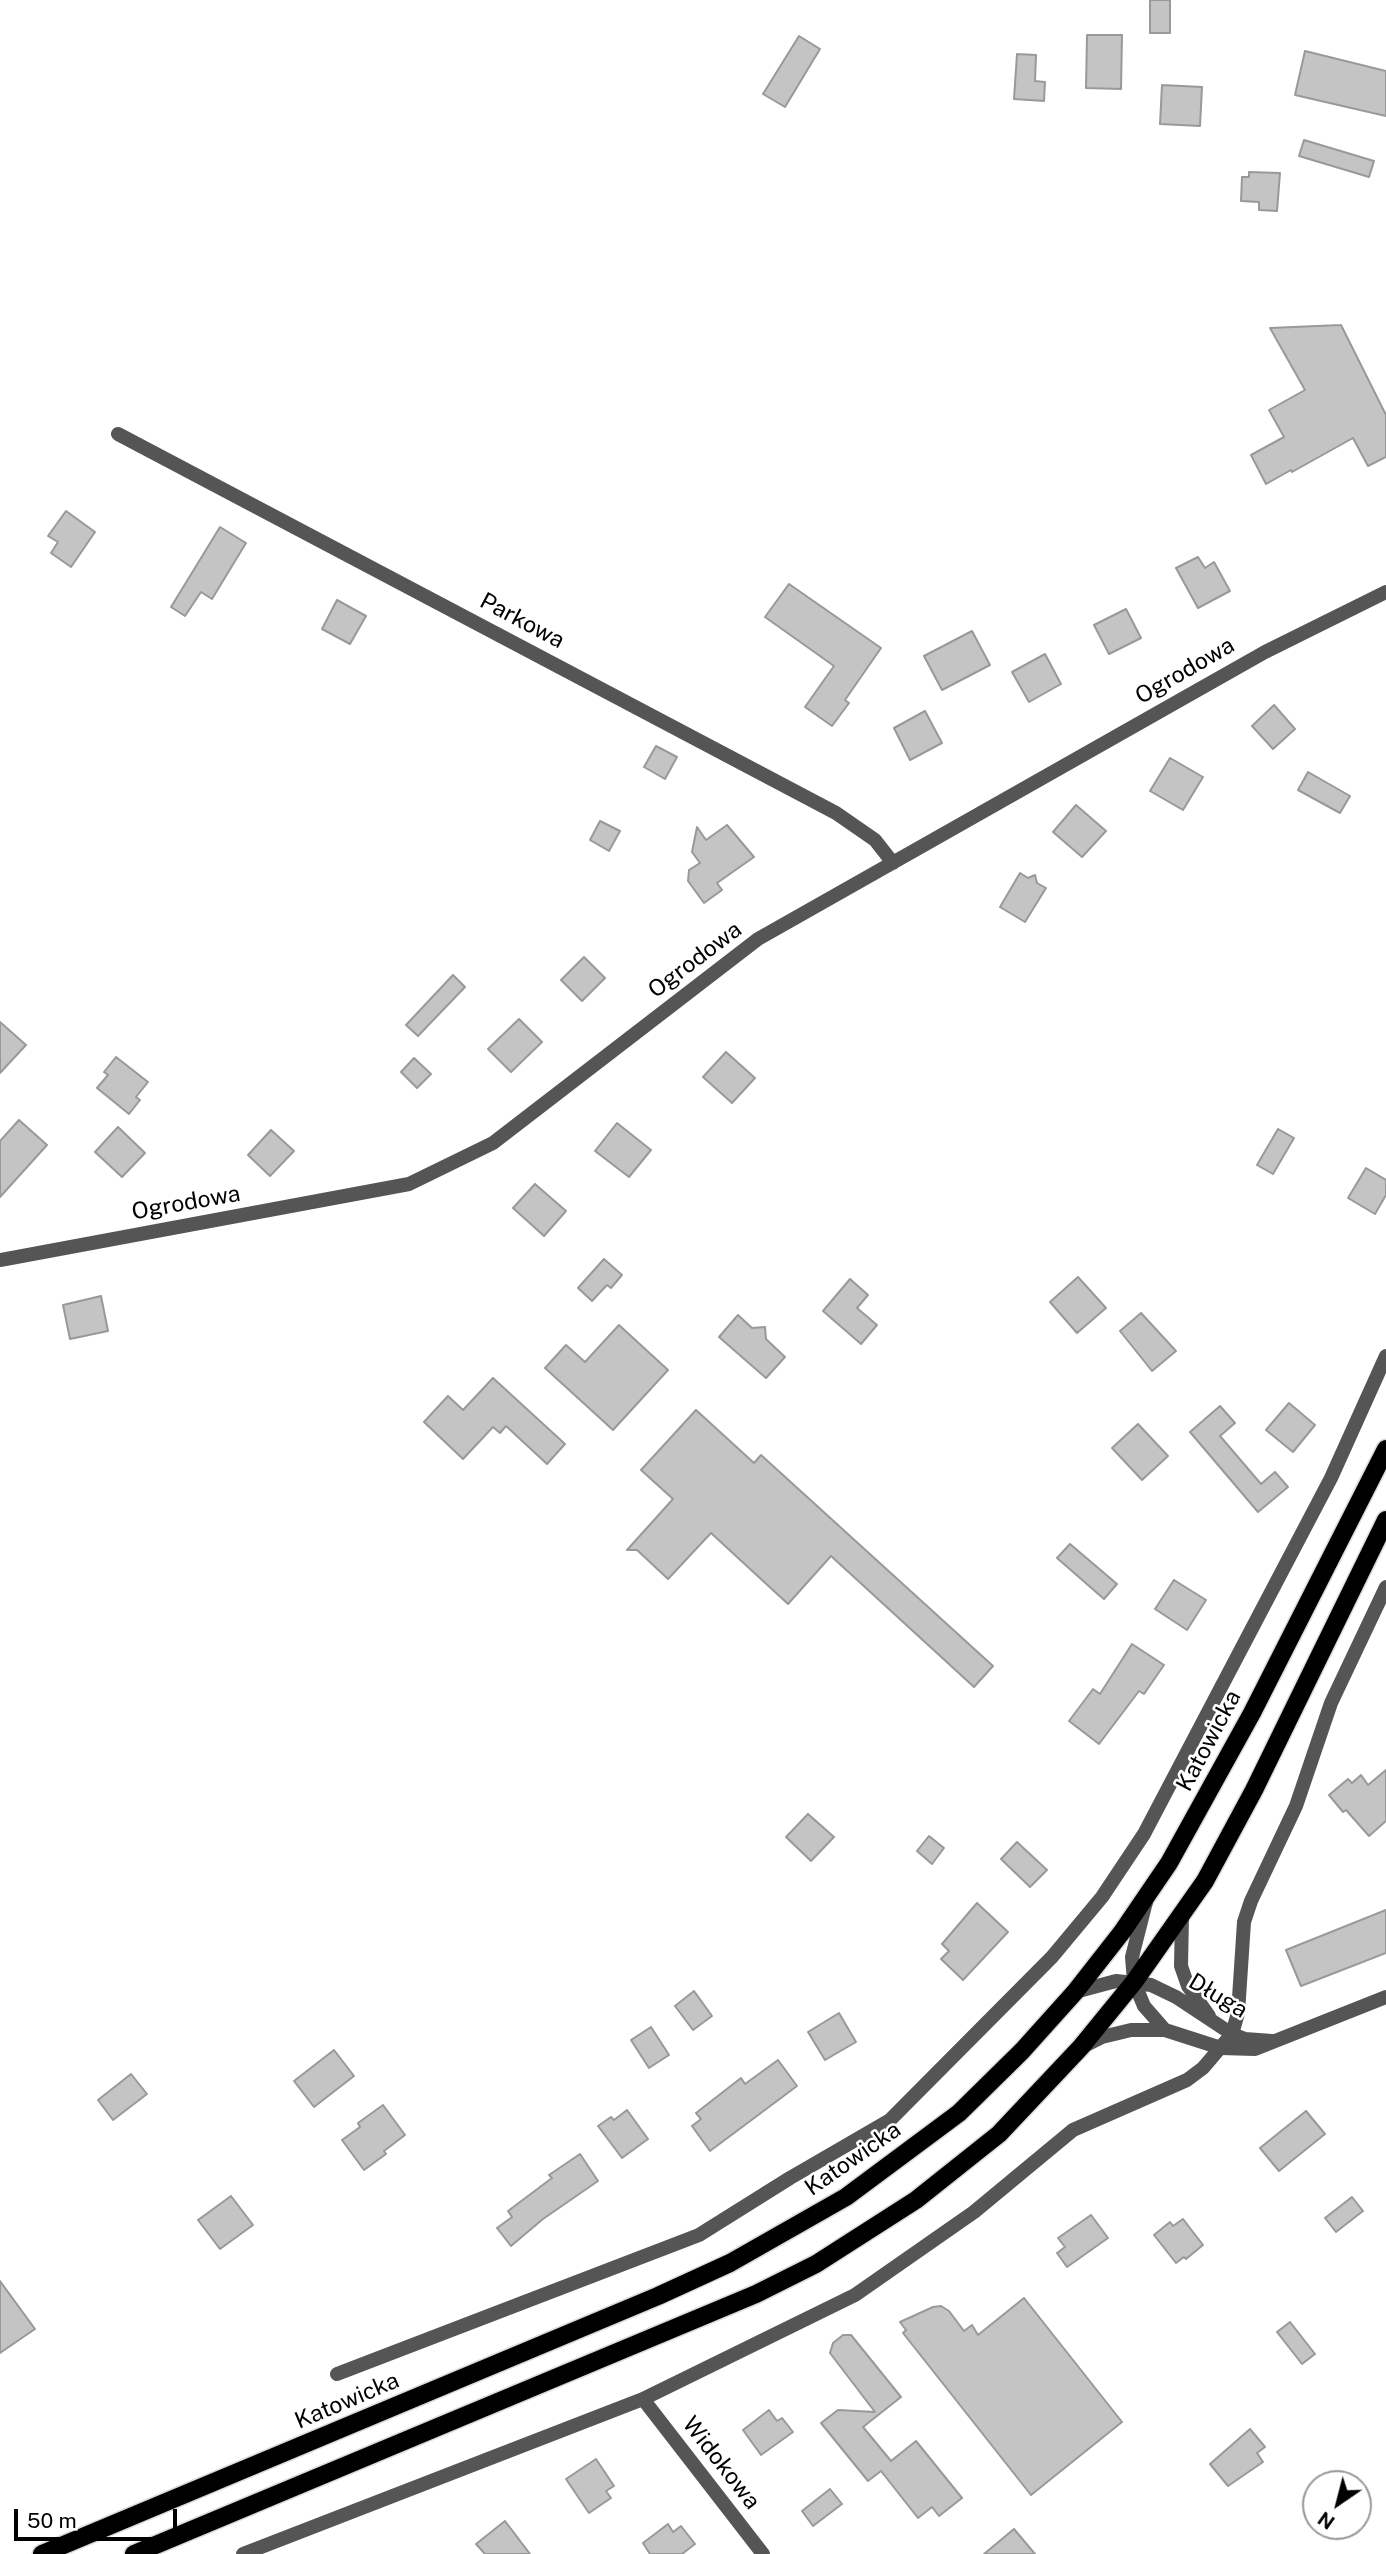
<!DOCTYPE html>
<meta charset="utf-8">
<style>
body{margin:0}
#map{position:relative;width:1386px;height:2554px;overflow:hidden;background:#fff;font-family:"Public Sans",sans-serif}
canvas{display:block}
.north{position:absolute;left:1302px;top:2470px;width:70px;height:70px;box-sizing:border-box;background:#fff;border:2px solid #999;border-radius:50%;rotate:215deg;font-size:19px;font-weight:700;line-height:28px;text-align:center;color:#000}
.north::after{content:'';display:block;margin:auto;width:24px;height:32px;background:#000;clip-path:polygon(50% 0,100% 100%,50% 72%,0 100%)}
.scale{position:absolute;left:14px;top:2509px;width:163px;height:32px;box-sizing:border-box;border:4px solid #000;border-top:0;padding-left:9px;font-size:21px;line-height:24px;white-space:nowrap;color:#000;-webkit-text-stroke:5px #fff;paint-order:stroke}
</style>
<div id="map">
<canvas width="1386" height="2554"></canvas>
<div class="north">N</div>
<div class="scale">50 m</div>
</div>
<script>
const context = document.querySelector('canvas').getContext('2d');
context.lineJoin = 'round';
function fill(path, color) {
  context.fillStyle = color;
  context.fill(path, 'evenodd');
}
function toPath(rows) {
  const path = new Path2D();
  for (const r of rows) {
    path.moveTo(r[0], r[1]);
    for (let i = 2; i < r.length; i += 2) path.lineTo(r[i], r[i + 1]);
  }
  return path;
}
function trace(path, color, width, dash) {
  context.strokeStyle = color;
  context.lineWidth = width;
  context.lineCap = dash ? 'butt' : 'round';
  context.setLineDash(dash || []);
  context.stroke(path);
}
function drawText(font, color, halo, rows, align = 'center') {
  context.font = font + ' "Public Sans",sans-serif';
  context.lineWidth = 5;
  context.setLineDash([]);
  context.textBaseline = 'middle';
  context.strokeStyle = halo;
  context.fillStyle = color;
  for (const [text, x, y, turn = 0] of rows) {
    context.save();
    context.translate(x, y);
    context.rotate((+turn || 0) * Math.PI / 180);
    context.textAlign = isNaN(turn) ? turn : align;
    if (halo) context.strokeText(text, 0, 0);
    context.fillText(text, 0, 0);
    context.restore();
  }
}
const building = toPath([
 [1150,0,1170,0,1170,33,1150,33,1150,0],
 [1087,35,1122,35,1121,89,1086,88,1087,35],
 [799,36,820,49,785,107,763,94,799,36],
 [1305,51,1386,71,1386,116,1295,95,1305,51],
 [1017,54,1036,55,1035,81,1045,82,1044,101,1014,99,1017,54],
 [1162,85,1202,87,1200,126,1160,124,1162,85],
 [1304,140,1374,161,1369,177,1299,156,1304,140],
 [1249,172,1280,173,1277,211,1259,210,1259,202,1241,201,1242,177,1249,177,1249,172],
 [1341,325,1386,415,1386,457,1368,466,1353,438,1292,472,1291,470,1266,484,1251,455,1284,437,1269,410,1305,390,1270,328,1341,325],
 [66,511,95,532,71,567,51,553,58,542,48,536,66,511],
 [220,527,246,543,212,599,201,592,185,616,171,607,220,527],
 [1198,557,1205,568,1214,562,1230,591,1198,608,1176,568,1198,557],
 [789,584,881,648,845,700,849,703,832,726,805,707,834,666,765,617,789,584],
 [337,600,366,616,350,644,322,629,337,600],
 [1126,609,1141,638,1109,654,1094,625,1126,609],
 [972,631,990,665,942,690,924,656,972,631],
 [1045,654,1061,684,1029,702,1012,672,1045,654],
 [1274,705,1295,729,1273,749,1252,726,1274,705],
 [925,711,942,743,910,760,894,728,925,711],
 [656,746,677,757,665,779,644,767,656,746],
 [1170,758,1203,777,1183,810,1150,791,1170,758],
 [1308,772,1350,796,1340,813,1298,790,1308,772],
 [1076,805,1106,831,1082,857,1053,832,1076,805],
 [600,821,620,831,609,851,590,840,600,821],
 [727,825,754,857,717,883,722,890,704,903,688,881,689,870,700,863,692,852,697,827,706,840,727,825],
 [1020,873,1028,878,1035,875,1037,883,1046,888,1025,922,1000,907,1020,873],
 [584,957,605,978,582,1001,561,980,584,957],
 [453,975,465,987,418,1036,406,1025,453,975],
 [519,1019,542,1042,511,1072,488,1049,519,1019],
 [0,1022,26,1045,0,1073,0,1022],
 [726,1052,755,1078,732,1103,703,1077,726,1052],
 [116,1057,148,1082,136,1097,140,1100,129,1114,97,1088,108,1075,104,1072,116,1057],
 [414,1058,431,1074,417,1088,401,1072,414,1058],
 [19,1120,47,1145,0,1197,0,1141,19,1120],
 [617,1123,651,1150,629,1177,595,1151,617,1123],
 [118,1127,145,1153,122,1177,95,1152,118,1127],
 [1278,1129,1294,1138,1273,1174,1257,1165,1278,1129],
 [271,1130,294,1151,270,1176,248,1155,271,1130],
 [1366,1168,1386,1180,1386,1195,1375,1214,1348,1198,1366,1168],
 [535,1184,566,1211,544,1236,513,1208,535,1184],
 [604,1259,622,1275,611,1288,607,1285,592,1301,578,1288,604,1259],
 [1078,1277,1106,1308,1077,1333,1050,1302,1078,1277],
 [850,1279,868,1295,857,1308,877,1325,861,1344,823,1311,850,1279],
 [101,1296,108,1331,70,1339,63,1305,101,1296],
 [1141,1313,1176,1351,1152,1371,1120,1331,1141,1313],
 [738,1315,752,1328,765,1327,766,1339,785,1357,766,1378,719,1337,738,1315],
 [619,1325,668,1370,613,1430,545,1368,566,1345,585,1362,619,1325],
 [493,1378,565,1444,547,1464,506,1426,500,1433,493,1427,463,1459,424,1422,448,1396,463,1410,493,1378],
 [1289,1403,1315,1425,1293,1452,1266,1430,1289,1403],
 [1220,1406,1235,1423,1220,1436,1261,1484,1275,1472,1288,1487,1258,1512,1190,1432,1220,1406],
 [696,1410,754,1463,761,1455,993,1666,974,1687,831,1556,788,1604,711,1533,668,1579,637,1550,627,1550,673,1499,641,1470,696,1410],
 [1138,1424,1168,1456,1142,1480,1112,1448,1138,1424],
 [1070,1544,1117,1584,1104,1599,1057,1558,1070,1544],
 [1174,1580,1206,1600,1187,1630,1155,1609,1174,1580],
 [1132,1644,1164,1665,1144,1694,1139,1691,1099,1744,1069,1721,1093,1689,1100,1694,1132,1644],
 [1386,1770,1386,1821,1369,1836,1346,1810,1343,1812,1329,1795,1348,1779,1352,1783,1361,1775,1368,1785,1386,1770],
 [808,1814,834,1837,811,1861,786,1837,808,1814],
 [929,1836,944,1848,932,1864,917,1851,929,1836],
 [1017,1842,1047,1870,1030,1887,1001,1859,1017,1842],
 [977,1903,1008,1932,963,1980,941,1959,949,1951,942,1944,977,1903],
 [1386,1910,1386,1953,1301,1986,1286,1950,1386,1910],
 [694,1991,712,2016,693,2030,675,2006,694,1991],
 [839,2013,856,2042,825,2060,808,2032,839,2013],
 [651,2027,669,2055,649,2068,631,2040,651,2027],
 [334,2050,354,2076,314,2107,294,2081,334,2050],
 [778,2060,797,2086,710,2151,692,2126,701,2119,696,2113,741,2078,745,2084,778,2060],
 [131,2074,147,2094,113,2120,98,2100,131,2074],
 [383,2105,405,2135,384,2151,386,2154,364,2170,342,2140,360,2127,358,2123,383,2105],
 [627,2110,648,2139,622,2158,598,2126,611,2117,614,2120,627,2110],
 [1306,2111,1325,2134,1279,2171,1260,2148,1306,2111],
 [580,2154,598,2181,543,2219,511,2246,497,2228,512,2217,508,2211,552,2178,549,2175,580,2154],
 [231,2196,253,2225,220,2249,198,2220,231,2196],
 [1352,2197,1363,2211,1336,2232,1325,2218,1352,2197],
 [1091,2215,1108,2238,1067,2267,1057,2253,1065,2247,1058,2238,1091,2215],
 [1183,2219,1203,2245,1186,2259,1184,2257,1176,2263,1154,2235,1170,2222,1173,2226,1183,2219],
 [0,2281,35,2329,0,2353,0,2281],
 [1024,2298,1122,2422,1031,2495,903,2333,906,2330,900,2322,933,2307,941,2306,949,2311,964,2331,972,2325,978,2335,1024,2298],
 [1290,2322,1315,2354,1302,2364,1277,2332,1290,2322],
 [843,2335,851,2335,901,2397,863,2427,891,2461,916,2441,962,2498,939,2516,932,2507,918,2518,881,2471,868,2481,821,2423,838,2410,875,2412,830,2353,833,2343,843,2335],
 [769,2410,777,2421,782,2418,793,2432,761,2455,743,2430,769,2410],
 [1250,2429,1265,2447,1257,2453,1263,2462,1228,2486,1210,2464,1250,2429],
 [596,2459,614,2486,606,2491,611,2498,589,2513,566,2479,596,2459],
 [830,2489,842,2504,813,2526,802,2511,830,2489],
 [505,2521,530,2554,485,2554,476,2544,505,2521],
 [668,2524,673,2532,681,2526,695,2544,682,2554,650,2554,643,2543,668,2524],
 [1014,2529,1035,2554,984,2554,1014,2529]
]);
const minor = toPath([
 [118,434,836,813,875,840,893,863],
 [0,1260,409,1184,493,1143,758,939,1265,652,1386,592],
 [337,2374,699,2235,790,2178,890,2120,1052,1957,1102,1897,1144,1834,1331,1478,1386,1356],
 [643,2399,763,2554],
 [243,2554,643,2399,855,2295,974,2212,1073,2130,1187,2080,1203,2068,1232,2034,1238,2013,1244,1922,1251,1901,1296,1806,1331,1703,1386,1587]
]);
const tertiary = toPath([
 [1146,1902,1132,1957,1134,1982,1144,2006,1165,2030],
 [1182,1916,1181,1966,1188,1986,1209,2016],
 [1075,1992,1116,1981,1151,1985,1176,1997,1232,2034,1245,2039,1272,2041],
 [1082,2047,1102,2037,1131,2030,1165,2030,1221,2048,1255,2049,1386,1997]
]);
const primary = toPath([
 [42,2554,658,2296,730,2263,846,2197,959,2113,1022,2051,1075,1992,1122,1932,1169,1863,1252,1713,1386,1449],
 [134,2554,756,2294,816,2264,916,2200,999,2134,1081,2047,1134,1982,1205,1881,1254,1790,1386,1520]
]);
const streetNames = [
 ["Parkowa",522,621,28],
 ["Ogrodowa",1185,671,-30],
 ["Ogrodowa",695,960,-37],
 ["Ogrodowa",186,1203,-10],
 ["Katowicka",1209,1741,-62],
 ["Długa",1218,1996,31],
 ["Katowicka",853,2159,-35],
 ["Katowicka",347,2401,-23],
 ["Widokowa",721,2463,52]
];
fill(building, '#c4c4c4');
trace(building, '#999', 2);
trace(primary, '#dbdbdb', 21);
trace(minor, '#555', 14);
trace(tertiary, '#555', 14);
trace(primary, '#000', 18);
drawText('23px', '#000', '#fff', streetNames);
</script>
